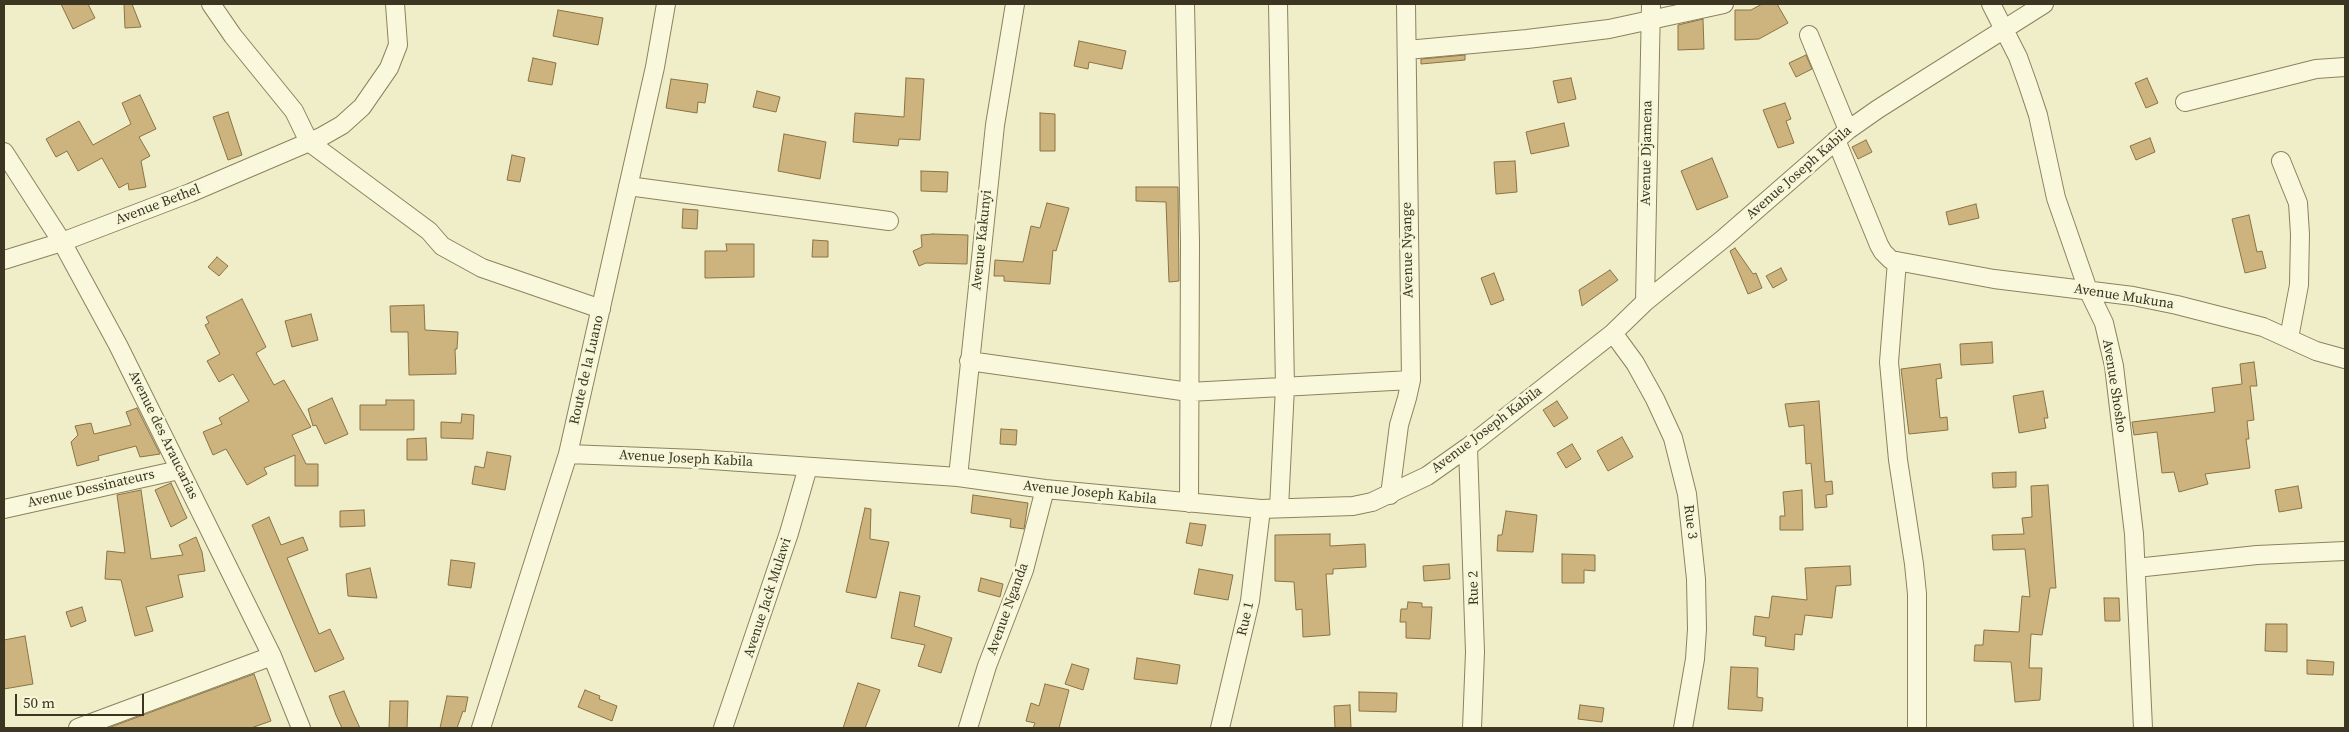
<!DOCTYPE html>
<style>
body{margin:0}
#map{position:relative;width:2349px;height:732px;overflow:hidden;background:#efeec9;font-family:"Source Serif 4",serif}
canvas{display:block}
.frame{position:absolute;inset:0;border:5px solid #3c3521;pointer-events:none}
.scale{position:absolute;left:15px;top:694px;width:129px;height:22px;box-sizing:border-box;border:2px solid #3c3521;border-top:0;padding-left:6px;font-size:15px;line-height:18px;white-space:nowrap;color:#3c3521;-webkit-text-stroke:4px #f6f6d9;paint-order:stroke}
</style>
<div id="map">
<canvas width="2349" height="732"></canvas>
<div class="frame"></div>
<div class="scale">50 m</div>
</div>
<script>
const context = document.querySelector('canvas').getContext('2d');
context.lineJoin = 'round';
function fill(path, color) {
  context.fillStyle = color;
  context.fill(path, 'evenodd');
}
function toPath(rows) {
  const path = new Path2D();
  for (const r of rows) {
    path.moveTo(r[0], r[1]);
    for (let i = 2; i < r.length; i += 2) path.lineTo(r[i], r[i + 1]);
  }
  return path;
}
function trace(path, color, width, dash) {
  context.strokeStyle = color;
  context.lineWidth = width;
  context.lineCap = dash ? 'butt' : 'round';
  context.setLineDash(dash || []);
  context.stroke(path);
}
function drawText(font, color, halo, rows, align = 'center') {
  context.font = font + ' "Source Serif 4",serif';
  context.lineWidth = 5;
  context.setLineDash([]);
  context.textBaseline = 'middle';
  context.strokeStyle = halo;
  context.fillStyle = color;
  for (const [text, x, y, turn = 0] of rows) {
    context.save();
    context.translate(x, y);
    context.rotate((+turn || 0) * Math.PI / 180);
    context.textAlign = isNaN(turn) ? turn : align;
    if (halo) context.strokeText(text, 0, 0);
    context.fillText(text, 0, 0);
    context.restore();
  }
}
const building = toPath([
 [61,4,88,4,95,18,73,29,61,4],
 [124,4,132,4,141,27,125,28,124,4],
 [1762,4,1777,4,1788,23,1759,39,1735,40,1735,10,1751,10,1762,4],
 [558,10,603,18,598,45,553,36,558,10],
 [1703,19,1704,49,1678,50,1678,25,1703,19],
 [1079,41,1126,51,1122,69,1089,62,1088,69,1074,66,1079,41],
 [1465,55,1465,60,1421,64,1421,59,1465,55],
 [1806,55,1812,69,1796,77,1789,63,1806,55],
 [533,58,556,63,552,85,528,81,533,58],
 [906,78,924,79,920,140,899,139,898,146,853,142,855,113,904,117,906,78],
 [1571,78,1576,99,1558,103,1553,81,1571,78],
 [2147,78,2158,103,2146,108,2135,83,2147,78],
 [671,79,708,84,705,103,698,102,697,113,666,108,671,79],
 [757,91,780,97,776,112,753,107,757,91],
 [140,95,156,129,139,137,150,156,141,161,146,187,129,190,128,183,119,188,102,158,78,171,67,151,56,157,46,139,79,121,93,145,131,124,122,103,140,95],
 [1785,103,1791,119,1786,121,1794,143,1778,148,1763,110,1785,103],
 [228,112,242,155,228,160,213,117,228,112],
 [1040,113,1055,114,1055,151,1040,151,1040,113],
 [1564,123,1569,146,1531,154,1526,132,1564,123],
 [784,134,826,142,820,179,778,171,784,134],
 [2150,138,2155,152,2136,160,2130,146,2150,138],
 [1866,140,1872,152,1858,159,1852,147,1866,140],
 [512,155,525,158,520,182,507,180,512,155],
 [1712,158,1728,197,1697,210,1681,171,1712,158],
 [1515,161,1517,192,1496,194,1494,162,1515,161],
 [921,171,948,172,947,192,921,191,921,171],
 [1136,187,1178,187,1179,281,1169,282,1166,202,1136,201,1136,187],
 [1047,203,1069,208,1056,251,1053,250,1050,284,1004,281,1004,276,994,276,995,260,1023,262,1031,226,1040,228,1047,203],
 [1976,204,1979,218,1949,225,1946,212,1976,204],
 [683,209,698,210,697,229,682,228,683,209],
 [2249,215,2257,252,2262,251,2266,268,2245,273,2232,219,2249,215],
 [933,234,968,235,967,264,926,263,919,266,913,251,922,247,921,235,933,234],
 [813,240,828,241,828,257,812,257,813,240],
 [726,244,754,244,754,277,705,278,705,251,727,251,726,244],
 [1735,248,1753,274,1756,273,1762,288,1748,294,1730,251,1735,248],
 [217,257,228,266,219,276,208,267,217,257],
 [1781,268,1787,280,1773,288,1766,276,1781,268],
 [1610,270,1618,280,1582,306,1579,290,1610,270],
 [1494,273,1504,300,1491,305,1481,278,1494,273],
 [242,299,266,347,256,353,274,385,284,380,311,427,292,435,306,464,318,464,318,486,295,486,295,455,264,468,267,474,247,485,226,449,213,455,203,432,222,424,219,418,249,401,233,374,219,382,207,361,220,354,205,325,209,323,206,317,242,299],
 [424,305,425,330,458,332,457,349,455,349,456,374,409,375,408,332,391,332,390,306,424,305],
 [311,314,318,340,292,347,285,321,311,314],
 [1992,342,1993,363,1961,365,1960,344,1992,342],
 [2254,362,2257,386,2250,386,2254,420,2247,421,2249,439,2246,439,2250,468,2205,474,2208,484,2179,492,2174,472,2162,473,2157,432,2134,435,2132,422,2215,412,2212,388,2242,384,2240,364,2254,362],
 [1940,364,1942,378,1936,379,1940,418,1947,417,1948,430,1909,434,1901,369,1940,364],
 [2043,391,2048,418,2044,418,2046,428,2019,433,2013,396,2043,391],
 [332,398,348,434,325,444,316,425,313,426,308,409,332,398],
 [386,400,414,400,414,430,360,430,360,405,386,405,386,400],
 [1557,401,1568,418,1554,427,1543,410,1557,401],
 [1819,401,1825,482,1832,481,1833,494,1826,495,1827,507,1815,508,1811,463,1806,464,1804,425,1789,427,1785,404,1819,401],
 [137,408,160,454,140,457,136,446,98,456,99,460,77,466,71,442,78,435,75,426,91,423,94,434,131,425,126,412,137,408],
 [462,414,474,415,473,439,441,438,441,422,461,423,462,414],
 [1001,429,1017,430,1016,445,1000,444,1001,429],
 [1622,437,1633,457,1608,471,1597,451,1622,437],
 [426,438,427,460,407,460,407,439,426,438],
 [1572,444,1581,459,1566,468,1557,453,1572,444],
 [487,452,511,456,505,490,472,484,475,466,484,468,487,452],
 [2016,472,2016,487,1993,488,1992,473,2016,472],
 [171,483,187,518,171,527,155,490,171,483],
 [2048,485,2056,588,2050,588,2042,635,2031,634,2029,668,2042,668,2040,700,2015,702,2011,662,1974,661,1975,645,1983,645,1984,630,2019,632,2022,596,2030,597,2025,549,1993,550,1992,535,2024,534,2022,518,2032,517,2031,486,2048,485],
 [2298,486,2302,508,2279,512,2275,490,2298,486],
 [141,490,151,559,183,555,179,545,196,537,202,552,205,571,178,575,183,597,146,607,153,631,135,636,121,580,105,579,107,551,125,553,117,495,141,490],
 [1802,490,1803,530,1780,530,1780,516,1785,516,1783,492,1802,490],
 [973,495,1028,503,1024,529,1010,527,1011,519,971,513,973,495],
 [865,508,871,509,870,539,889,542,876,598,846,592,865,508],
 [364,510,365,526,340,527,340,511,364,510],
 [1506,511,1537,515,1533,552,1497,551,1498,535,1502,535,1506,511],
 [269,517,281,545,303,537,308,550,287,558,319,634,330,629,344,659,315,672,252,525,269,517],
 [1190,523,1206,525,1202,546,1186,543,1190,523],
 [1330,534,1330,546,1365,544,1366,567,1333,569,1333,574,1326,574,1330,635,1303,637,1302,609,1296,610,1294,582,1275,581,1275,535,1330,534],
 [1562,554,1595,555,1595,571,1584,570,1584,583,1562,583,1562,554],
 [451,560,475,563,471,588,448,585,451,560],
 [1449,564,1450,579,1424,581,1423,566,1449,564],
 [1850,566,1851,585,1836,586,1832,618,1805,615,1802,635,1795,634,1794,650,1765,646,1766,637,1753,635,1755,616,1769,618,1772,596,1807,600,1805,568,1850,566],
 [370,568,377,598,348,596,346,574,370,568],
 [1199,569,1233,575,1228,600,1194,594,1199,569],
 [981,578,1003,584,1000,597,978,591,981,578],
 [900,592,920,596,914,626,952,638,941,673,918,666,925,645,891,638,900,592],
 [2104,598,2119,598,2120,621,2105,621,2104,598],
 [1408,602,1422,603,1422,607,1432,607,1430,639,1406,638,1406,622,1400,622,1401,609,1407,609,1408,602],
 [82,607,86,621,71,627,66,612,82,607],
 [2266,624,2287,624,2287,652,2265,651,2266,624],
 [25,636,33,684,4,689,4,640,25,636],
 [1137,658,1180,665,1177,684,1134,679,1137,658],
 [2307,660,2334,662,2333,675,2307,674,2307,660],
 [1072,664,1089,669,1083,690,1065,684,1072,664],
 [1731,667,1758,668,1757,697,1763,698,1762,711,1728,709,1731,667],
 [254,674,271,721,251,728,108,728,254,674],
 [858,683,880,690,865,728,843,728,858,683],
 [1045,684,1069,690,1059,728,1033,728,1035,723,1026,721,1031,703,1039,706,1045,684],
 [585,690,600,696,599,699,617,706,612,721,578,707,585,690],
 [344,691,353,713,360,728,342,728,336,715,329,696,344,691],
 [1359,692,1397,693,1396,712,1359,711,1359,692],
 [447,696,468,697,465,712,463,711,457,728,440,728,447,696],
 [390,701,408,701,407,728,389,728,390,701],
 [1350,705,1351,728,1335,728,1334,706,1350,705],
 [1580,705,1604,708,1602,722,1578,719,1580,705]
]);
const minor = toPath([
 [211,4,233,36,294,111,309,142,429,231,442,246,482,268,601,309],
 [1185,4,1190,242,1189,503],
 [1278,4,1285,387,1279,508],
 [1991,4,2018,57,2028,85,2038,115,2056,198,2088,290,2104,323,2114,366,2134,534,2143,728],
 [1809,35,1848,130],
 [1407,50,1527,39,1609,29,1724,4],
 [2185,102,2316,69,2345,67],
 [1836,140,1879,245,1883,252,1891,260,1994,279,2133,296,2177,305,2263,327,2316,351,2345,359],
 [4,152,62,242,118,345,272,656,301,728],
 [2281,161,2298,203,2300,234,2299,285,2289,338],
 [628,186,889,221],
 [4,260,62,242,190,193,321,137,342,125,362,107,389,68,398,45,395,4],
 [1897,261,1889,362,1898,460,1914,564,1917,594,1917,728],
 [1645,302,1651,4],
 [1613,333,1635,363,1655,399,1673,438,1687,494,1696,579,1697,629,1695,659,1683,728],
 [969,361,1189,392,1411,380],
 [1468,447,1475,652,1472,728],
 [568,454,697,459,958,477,1045,489,1261,509,1353,506,1372,502,1427,476,1468,447,1613,333,1645,302,1723,239,1848,130,1878,109,2044,4],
 [958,477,995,125,1015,4],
 [1390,495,1399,425,1407,398,1411,380,1406,4],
 [4,509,179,470],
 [2136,568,2257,555,2345,551],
 [78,728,272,656],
 [481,728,568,454,655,67,666,4],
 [723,728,789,533,808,467],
 [968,728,987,666,1024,570,1045,489],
 [1220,728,1250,601,1261,509]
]);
const streetNames = [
 ["Avenue Djamena",1647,153,-89],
 ["Avenue Joseph Kabila",1799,173,-41],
 ["Avenue Bethel",158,205,-21],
 ["Avenue Kakunyi",982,240,-84],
 ["Avenue Nyange",1408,250,-91],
 ["Avenue Mukuna",2124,297,9],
 ["Route de la Luano",587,370,-77],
 ["Avenue Shosho",2114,386,81],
 ["Avenue Joseph Kabila",1487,430,-37],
 ["Avenue des Araucarias",163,435,64],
 ["Avenue Joseph Kabila",686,459,3],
 ["Avenue Dessinateurs",91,489,-13],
 ["Avenue Joseph Kabila",1090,493,6],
 ["Rue 3",1690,522,83],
 ["Rue 2",1474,588,-91],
 ["Avenue Jack Mulawi",768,598,-72],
 ["Avenue Nganda",1008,609,-70],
 ["Rue 1",1246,619,-77]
];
fill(building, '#cdb47f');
trace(building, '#8b7343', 1);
trace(minor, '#8c825d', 20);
trace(minor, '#f9f8dd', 18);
drawText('14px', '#3c3521', '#f6f6d9', streetNames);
</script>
